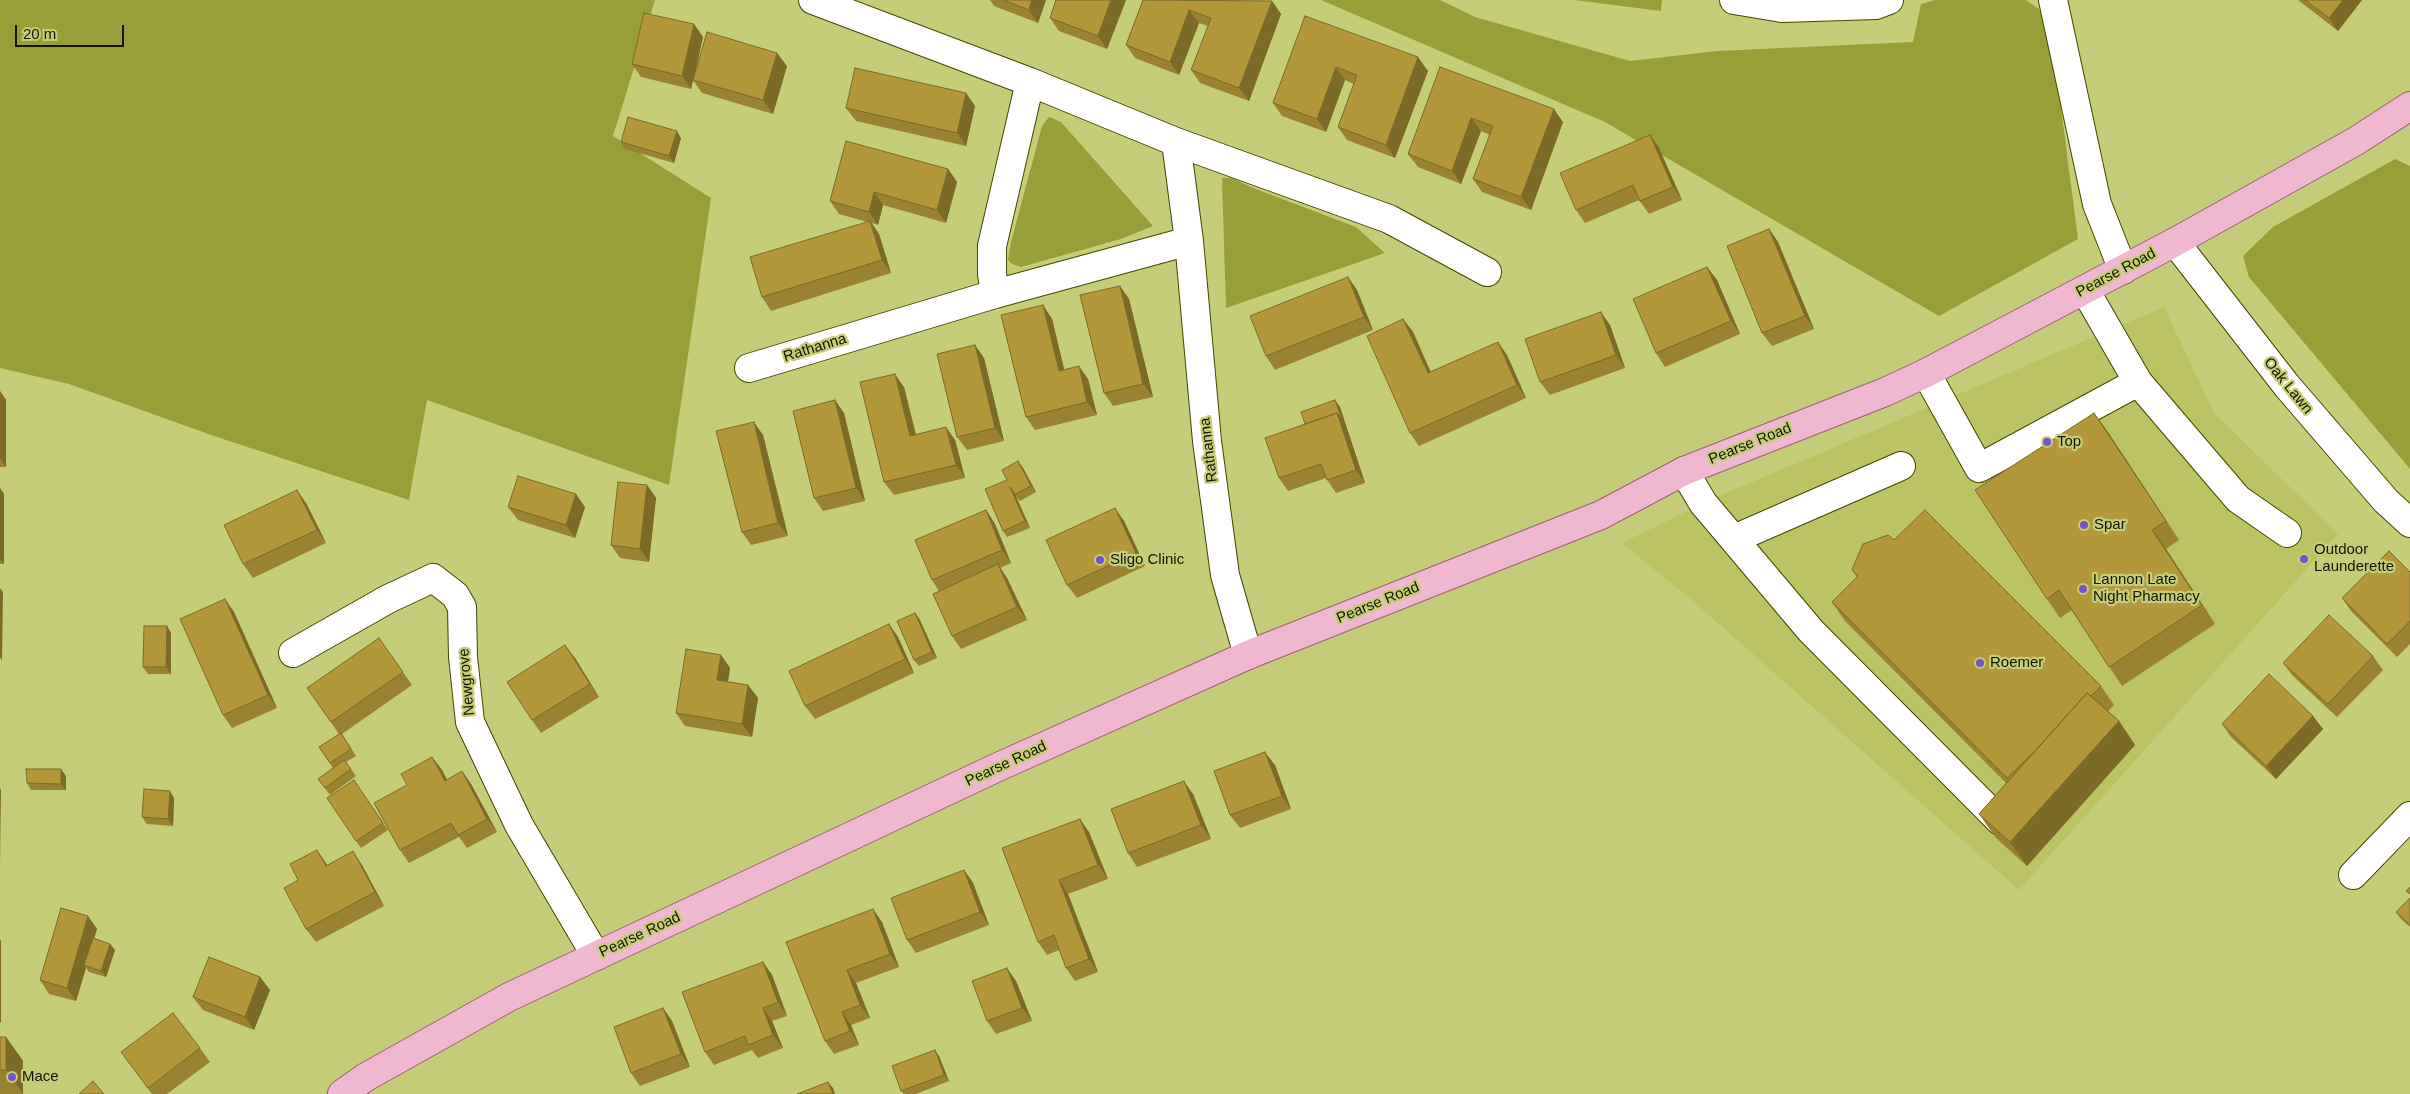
<!DOCTYPE html>
<style>
body{margin:0}
#map{position:relative;width:2410px;height:1094px;overflow:hidden;background:#c6cd79;font-family:Arial,sans-serif}
canvas{display:block}
.scale{position:absolute;left:15px;top:25px;width:109px;height:22px;box-sizing:border-box;border:2px solid #141500;border-top:0;padding-left:6px;font-size:15px;line-height:18px;white-space:nowrap;color:#141500;-webkit-text-stroke:4px #c6cd79;paint-order:stroke}
</style>
<div id="map">
<canvas width="2410" height="1094"></canvas>
<div class="scale">20 m</div>
</div>
<script>
const context = document.querySelector('canvas').getContext('2d');
context.lineJoin = 'round';
function fill(path, color) {
  context.fillStyle = color;
  context.fill(path, 'evenodd');
}
function toPath(rows) {
  const path = new Path2D();
  for (const r of rows) {
    path.moveTo(r[0], r[1]);
    for (let i = 2; i < r.length; i += 2) path.lineTo(r[i], r[i + 1]);
  }
  return path;
}
function trace(path, color, width, dash) {
  context.strokeStyle = color;
  context.lineWidth = width;
  context.lineCap = dash ? 'butt' : 'round';
  context.setLineDash(dash || []);
  context.stroke(path);
}
function drawText(font, color, halo, rows, align = 'center') {
  context.font = font + ' Arial,sans-serif';
  context.lineWidth = 4.5;
  context.setLineDash([]);
  context.textBaseline = 'middle';
  context.strokeStyle = halo;
  context.fillStyle = color;
  for (const [text, x, y, turn = 0] of rows) {
    context.save();
    context.translate(x, y);
    context.rotate((+turn || 0) * Math.PI / 180);
    context.textAlign = isNaN(turn) ? turn : align;
    if (halo) context.strokeText(text, 0, 0);
    context.fillText(text, 0, 0);
    context.restore();
  }
}
const built = toPath([
 [2164,307,2214,413,2338,534,2019,890,1693,601,1622,543,1703,503]
]);
const green = toPath([
 [0,0,655,0,613,136,711,198,669,485,427,400,409,500,214,436,69,384,0,368],
 [1321,0,1440,0,1475,17,1630,61,1717,51,1913,42,1921,4,1935,0,2026,0,2049,16,2078,239,1939,316,1605,122],
 [1574,0,1662,0,1661,11],
 [1049,117,1061,122,1153,226,1121,239,1021,267,1012,264,1008,260,1011,242,1042,126],
 [2395,159,2410,166,2410,469,2249,277,2243,256,2273,227],
 [1222,178,1232,178,1253,188,1356,227,1385,253,1226,308]
]);
const minor = toPath([
 [813,0,1030,82,1176,142,1389,219,1487,272],
 [1734,0,1782,8,1876,5,1889,0],
 [2053,0,2097,204,2123,270],
 [1176,142,1189,241,1207,441,1225,575,1248,655],
 [2175,242,2287,386,2386,501,2410,523],
 [995,294,992,274,992,246,1030,82],
 [749,368,995,294,1189,241],
 [1926,373,1979,468,2138,382,2085,290],
 [2138,382,2238,499,2287,533],
 [1684,471,1703,503,1811,631,2000,821],
 [1734,539,1901,466],
 [293,653,388,599,433,578,455,595,462,607,463,657,470,722,519,825,596,956],
 [2353,875,2410,816]
]);
const major = toPath([
 [342,1094,366,1077,509,997,998,767,1248,655,1601,515,1684,471,1885,392,1926,373,2175,242,2356,141,2410,106]
]);
const wall = toPath([
 [990,0,1046,0,1038,23,994,6],
 [1126,0,1107,49,1059,31,1050,18],
 [1143,0,1272,1,1281,14,1249,101,1200,83,1191,70,1208,26,1199,23,1179,75,1135,58,1126,45],
 [2298,0,2362,0,2338,31],
 [1305,16,1428,71,1395,158,1347,140,1338,127,1354,84,1345,80,1326,132,1282,116,1273,103],
 [703,37,696,70,787,66,773,114,702,93,693,80,691,89,641,77,632,64],
 [1440,67,1563,122,1531,210,1482,192,1473,179,1490,135,1481,131,1461,184,1418,167,1408,154],
 [966,93,975,106,966,146,856,121,846,108],
 [1650,135,1659,148,1682,200,1649,214,1639,200,1585,223,1576,210],
 [681,138,674,163,625,149,621,142],
 [948,169,957,182,946,223,883,205,878,225,872,223,879,234,891,273,771,311,762,297,867,222,839,214,830,201],
 [1769,229,1778,242,1814,329,1772,346,1762,333],
 [1707,267,1717,280,1740,334,1665,367,1656,353],
 [1120,286,1129,299,1153,397,1113,406,1104,393],
 [1357,290,1373,330,1275,370,1266,356],
 [1043,305,1052,319,1064,370,1088,379,1097,415,1035,430,1026,417],
 [1403,319,1413,332,1430,372,1507,355,1526,398,1419,446,1410,433],
 [1610,325,1625,368,1550,395,1540,382],
 [984,358,1004,441,967,450,957,437],
 [904,387,916,434,955,440,965,478,894,495,884,482],
 [0,391,6,400,6,467,0,467],
 [1340,407,1365,483,1336,493,1326,478,1288,491,1279,478,1305,424],
 [844,413,865,501,823,511,814,498],
 [2094,413,2179,540,2166,549,2215,624,2122,686,2072,610,2060,618,2047,599],
 [763,435,788,536,751,545,742,532],
 [1018,461,1023,468,1036,492,1020,501,1015,495,1030,528,1007,537,1003,531,1007,480],
 [647,485,656,498,649,562,620,558,611,545],
 [0,488,4,494,4,564,0,564],
 [306,503,326,543,253,578,243,564],
 [508,507,585,507,575,538,518,520],
 [986,510,995,524,1011,563,1000,568,1007,578,1027,620,961,649,952,636,939,591,932,580],
 [1124,521,1145,566,1077,598,1067,585],
 [1894,540,2101,686,2114,705,2108,711,2119,721,2135,745,2027,866,1996,838,1979,814,2006,783,1845,621,1832,602,1857,577,1852,570],
 [2410,572,2410,644,2397,657,2351,611,2342,598],
 [225,599,234,612,277,708,232,728,223,715],
 [915,613,920,620,937,658,919,666,914,660],
 [889,624,898,637,914,673,815,719,805,706],
 [167,626,171,633,171,674,148,674,143,667],
 [379,638,412,685,342,734,356,756,346,762,356,776,330,795,318,779,333,768,319,747,339,734,307,688],
 [721,655,730,668,728,682,748,685,758,698,752,737,685,726,676,713],
 [2373,656,2383,670,2337,717,2293,676,2283,663],
 [575,658,599,697,541,733,532,720],
 [2313,716,2323,729,2276,779,2231,737,2222,724],
 [432,757,442,770,447,780,462,771,471,784,497,832,467,848,459,837,409,863,400,850,407,785],
 [1275,765,1291,809,1240,828,1230,815],
 [66,776,66,790,31,790,27,783],
 [354,780,388,830,361,848,327,798],
 [1193,794,1211,839,1137,867,1128,853],
 [174,798,173,826,147,824,142,817],
 [1089,832,1108,879,1068,894,1098,972,1075,981,1066,968,1059,950,1047,955,1038,942,1002,848],
 [327,865,362,865,384,906,316,942,306,929],
 [964,870,973,883,989,925,916,953,907,940],
 [2410,898,2410,927,2401,919,2396,912],
 [88,916,97,929,94,938,110,944,115,950,106,977,89,972,86,968,76,1001,49,994,40,980],
 [882,922,899,967,856,983,870,1018,851,1025,859,1045,834,1054,825,1041,786,942],
 [763,962,772,975,787,1016,772,1021,783,1048,758,1058,752,1050,714,1065,705,1052],
 [260,977,270,990,254,1030,203,1010,193,997],
 [1016,981,1032,1021,996,1034,987,1021],
 [663,1008,672,1021,690,1067,640,1086,631,1073],
 [0,1037,6,1037,23,1061,23,1094,0,1094],
 [200,1048,210,1062,167,1094,152,1094,121,1052],
 [939,1056,949,1081,916,1094,904,1094,901,1091]
]);
const shadedWall = toPath([
 [1032,0,1046,0,1038,23,1029,10],
 [1111,0,1126,0,1107,49,1098,36],
 [2343,0,2362,0,2338,31,2329,18],
 [1272,1,1281,14,1249,101,1239,88],
 [1189,10,1199,23,1179,75,1170,62],
 [694,24,703,37,691,89,682,76],
 [777,53,787,66,773,114,763,100],
 [1418,57,1428,71,1395,158,1386,145],
 [1336,67,1345,80,1326,132,1317,119],
 [966,93,975,106,966,146,957,133],
 [1554,109,1563,122,1531,210,1521,197],
 [1471,118,1481,131,1461,184,1452,171],
 [677,131,681,138,674,163,669,156],
 [1650,135,1659,148,1682,200,1673,187],
 [948,169,957,182,946,223,937,210],
 [874,192,883,205,878,225,869,212],
 [870,221,879,234,891,273,882,260],
 [1769,229,1778,242,1814,329,1805,316],
 [1707,267,1717,280,1740,334,1731,321],
 [1348,277,1357,290,1373,330,1364,317],
 [1120,286,1129,299,1153,397,1143,384],
 [1043,305,1052,319,1068,385,1059,371],
 [1601,312,1610,325,1625,368,1616,355],
 [1403,319,1413,332,1437,386,1428,373],
 [1498,342,1507,355,1526,398,1517,385],
 [975,345,984,358,1004,441,995,428],
 [1079,366,1088,379,1097,415,1087,402],
 [895,374,904,387,919,449,910,436],
 [0,391,6,400,6,467,0,458],
 [835,400,844,413,865,501,856,488],
 [1335,400,1340,407,1365,483,1356,470,1337,413],
 [2094,413,2108,432,2179,540,2166,521],
 [754,422,763,435,788,536,778,523],
 [946,427,955,440,965,478,956,465],
 [1018,461,1023,468,1036,492,1031,486],
 [647,485,656,498,649,562,640,549],
 [1010,487,1015,494,1030,528,1025,521],
 [0,488,4,494,4,564,0,559],
 [297,490,306,503,326,543,317,530],
 [576,494,585,507,575,538,566,525],
 [1115,508,1124,521,1145,566,1136,553],
 [986,510,995,524,1011,563,1002,550],
 [2152,530,2166,549,2215,624,2202,605],
 [998,564,1007,578,1027,620,1017,607],
 [0,588,3,592,2,661,0,657],
 [225,599,234,612,277,708,268,695],
 [915,613,920,620,937,658,932,652],
 [889,624,898,637,914,673,905,659],
 [167,626,171,633,171,674,166,667],
 [565,645,575,658,599,697,590,684],
 [721,655,730,668,726,693,717,680],
 [748,685,758,698,752,737,742,724],
 [2313,716,2323,729,2276,779,2266,766],
 [2119,721,2135,745,2027,866,2010,842],
 [1265,752,1275,765,1291,809,1282,796],
 [432,757,442,770,454,794,445,781],
 [61,769,66,776,66,790,61,784],
 [462,771,471,784,497,832,487,819],
 [1184,781,1193,794,1211,839,1201,825],
 [0,788,1,790,0,865],
 [170,791,174,798,173,826,168,819],
 [1080,819,1089,832,1108,879,1098,865],
 [317,850,326,863,335,879,326,866],
 [353,851,362,865,384,906,375,892],
 [964,870,973,883,989,925,980,912],
 [1059,880,1068,894,1098,972,1089,959],
 [873,909,882,922,899,967,890,954],
 [88,916,97,929,86,966,84,965,86,968,76,1001,67,988],
 [0,939,1,941,1,1023,0,1022],
 [110,944,115,950,106,977,101,971],
 [763,962,772,975,787,1016,778,1002],
 [1007,968,1016,981,1032,1021,1022,1008],
 [847,970,856,983,870,1018,860,1005],
 [260,977,270,990,254,1030,245,1017],
 [663,1008,672,1021,690,1067,681,1054],
 [763,1008,772,1021,783,1048,773,1035],
 [842,1012,851,1025,859,1045,850,1031],
 [6,1037,23,1061,23,1094,6,1070],
 [935,1050,939,1056,949,1081,944,1075],
 [828,1082,833,1088,835,1094,833,1094]
]);
const building = toPath([
 [1003,0,1032,0,1029,10,1003,0],
 [1056,0,1111,0,1098,36,1050,18,1056,0],
 [1143,0,1272,1,1239,88,1191,70,1211,18,1189,10,1170,62,1126,45,1143,0],
 [2305,0,2343,0,2329,18,2305,0],
 [644,13,694,24,682,76,632,64,644,13],
 [1305,16,1418,57,1386,145,1338,127,1357,75,1336,67,1317,119,1273,103,1305,16],
 [707,32,777,53,763,100,693,80,707,32],
 [1440,67,1554,109,1521,197,1473,179,1493,126,1471,118,1452,171,1408,154,1440,67],
 [855,68,966,93,957,133,846,108,855,68],
 [628,117,677,131,669,156,621,142,628,117],
 [1650,135,1673,187,1640,201,1633,185,1576,210,1560,173,1650,135],
 [846,141,948,169,937,210,874,192,869,212,830,201,846,141],
 [870,221,882,260,762,297,750,257,870,221],
 [1769,229,1805,316,1762,333,1727,246,1769,229],
 [1707,267,1731,321,1656,353,1633,299,1707,267],
 [1348,277,1364,317,1266,356,1250,316,1348,277],
 [1120,286,1143,384,1104,393,1080,295,1120,286],
 [1043,305,1059,371,1079,366,1087,402,1026,417,1001,315,1043,305],
 [1601,312,1616,355,1540,382,1525,339,1601,312],
 [1403,319,1428,373,1498,342,1517,385,1410,433,1367,336,1403,319],
 [975,345,995,428,957,437,937,354,975,345],
 [895,374,910,436,946,427,956,465,884,482,860,382,895,374],
 [835,400,856,488,814,498,793,411,835,400],
 [1335,400,1342,419,1337,413,1305,424,1301,412,1335,400],
 [1337,413,1356,470,1327,480,1321,464,1279,478,1265,438,1337,413],
 [2094,413,2166,521,2152,530,2202,605,2109,667,2059,590,2047,599,1975,490,2094,413],
 [754,422,778,523,742,532,716,431,754,422],
 [1018,461,1031,486,1015,494,1010,487,1025,521,1003,531,985,489,1007,480,1002,470,1018,461],
 [518,476,576,494,566,525,508,507,518,476],
 [618,482,647,485,640,549,611,545,618,482],
 [297,490,317,530,243,564,224,525,297,490],
 [1115,508,1136,553,1067,585,1046,540,1115,508],
 [986,510,1002,550,932,580,915,540,986,510],
 [1925,510,2101,686,2091,696,2087,693,2035,751,2007,778,1832,602,1858,576,1852,570,1863,544,1888,535,1894,540,1925,510],
 [2389,551,2410,572,2410,621,2387,644,2342,598,2389,551],
 [998,564,1017,607,952,636,933,594,998,564],
 [225,599,268,695,223,715,180,619,225,599],
 [915,613,932,652,914,660,897,621,915,613],
 [2329,615,2373,656,2328,704,2283,663,2329,615],
 [889,624,905,659,805,706,789,671,889,624],
 [144,626,167,626,166,667,143,667,144,626],
 [379,638,403,672,331,722,307,688,379,638],
 [565,645,590,684,532,720,507,682,565,645],
 [686,649,721,655,717,680,748,685,742,724,676,713,686,649],
 [2269,674,2313,716,2266,766,2222,724,2269,674],
 [2087,693,2119,721,2010,842,1979,814,2087,693],
 [341,733,351,749,330,763,319,747,341,733],
 [1265,752,1282,796,1230,815,1214,771,1265,752],
 [432,757,445,781,462,771,487,819,458,835,451,823,400,850,374,803,407,785,401,774,432,757],
 [344,760,351,769,325,788,318,779,344,760],
 [26,769,61,769,61,784,27,783,26,769],
 [354,780,383,823,356,841,327,798,354,780],
 [1184,781,1201,825,1128,853,1111,809,1184,781],
 [144,789,170,791,168,819,142,817,144,789],
 [1080,819,1098,865,1059,880,1089,959,1066,968,1054,935,1038,942,1002,848,1080,819],
 [317,850,326,866,353,851,375,892,306,929,284,888,298,880,290,864,317,850],
 [964,870,980,912,907,940,891,898,964,870],
 [2410,887,2410,894,2406,891,2410,887],
 [2410,898,2410,925,2396,912,2410,898],
 [61,908,88,916,67,988,40,980,61,908],
 [873,909,890,954,847,970,860,1005,842,1012,850,1031,825,1041,786,942,873,909],
 [93,938,110,944,101,971,84,965,93,938],
 [209,957,260,977,245,1017,193,997,209,957],
 [763,962,778,1002,763,1008,773,1035,748,1045,745,1036,705,1052,682,992,763,962],
 [1007,968,1022,1008,987,1021,972,981,1007,968],
 [663,1008,681,1054,631,1073,614,1027,663,1008],
 [173,1013,200,1048,148,1088,121,1052,173,1013],
 [0,1037,6,1037,6,1070,0,1070,0,1037],
 [935,1050,944,1075,901,1091,892,1066,935,1050],
 [93,1081,104,1094,79,1094,93,1081],
 [828,1082,833,1094,797,1094,828,1082]
]);
const markers = [
 [2047,442,5,"#7753cd"],
 [2084,525,5,"#7753cd"],
 [2304,559,5,"#7753cd"],
 [1100,560,5,"#7753cd"],
 [2083,589,5,"#7753cd"],
 [1980,663,5,"#7753cd"],
 [12,1077,5,"#7753cd"]
];
const streetNames = [
 ["Pearse Road",2116,273,-28],
 ["Rathanna",815,348,-17],
 ["Oak Lawn",2288,386,51],
 ["Pearse Road",1750,444,-22],
 ["Rathanna",1209,450,-97],
 ["Pearse Road",1378,603,-22],
 ["Newgrove",467,682,-95],
 ["Pearse Road",1006,764,-25],
 ["Pearse Road",640,935,-25]
];
const poiNames = [
 ["Top",2057,442],
 ["Spar",2094,525],
 ["Outdoor",2314,550],
 ["Launderette",2314,567],
 ["Sligo Clinic",1110,560],
 ["Lannon Late",2093,580],
 ["Night Pharmacy",2093,597],
 ["Roemer",1990,663],
 ["Mace",22,1077]
];
fill(built, '#bbc365');
fill(green, '#989e38');
trace(minor, '#434600', 30);
trace(major, '#9d5e73', 30);
trace(minor, '#fff', 28);
trace(major, '#f1b6d0', 28);
fill(wall, '#9a8232');
fill(shadedWall, '#7d6a29');
fill(building, '#b3973a');
trace(building, '#7d6a29', 1);
for (const [x, y, r, color] of markers) {
  const dot = new Path2D();
  dot.arc(x, y, r, 0, 2 * Math.PI);
  context.fillStyle = color;
  context.fill(dot);
  trace(dot, '#c6cd79', 2);
}
drawText('15px', '#141500', '#c6cd79', streetNames);
drawText('15px', '#141500', '#c6cd79', poiNames, 'left');
</script>
